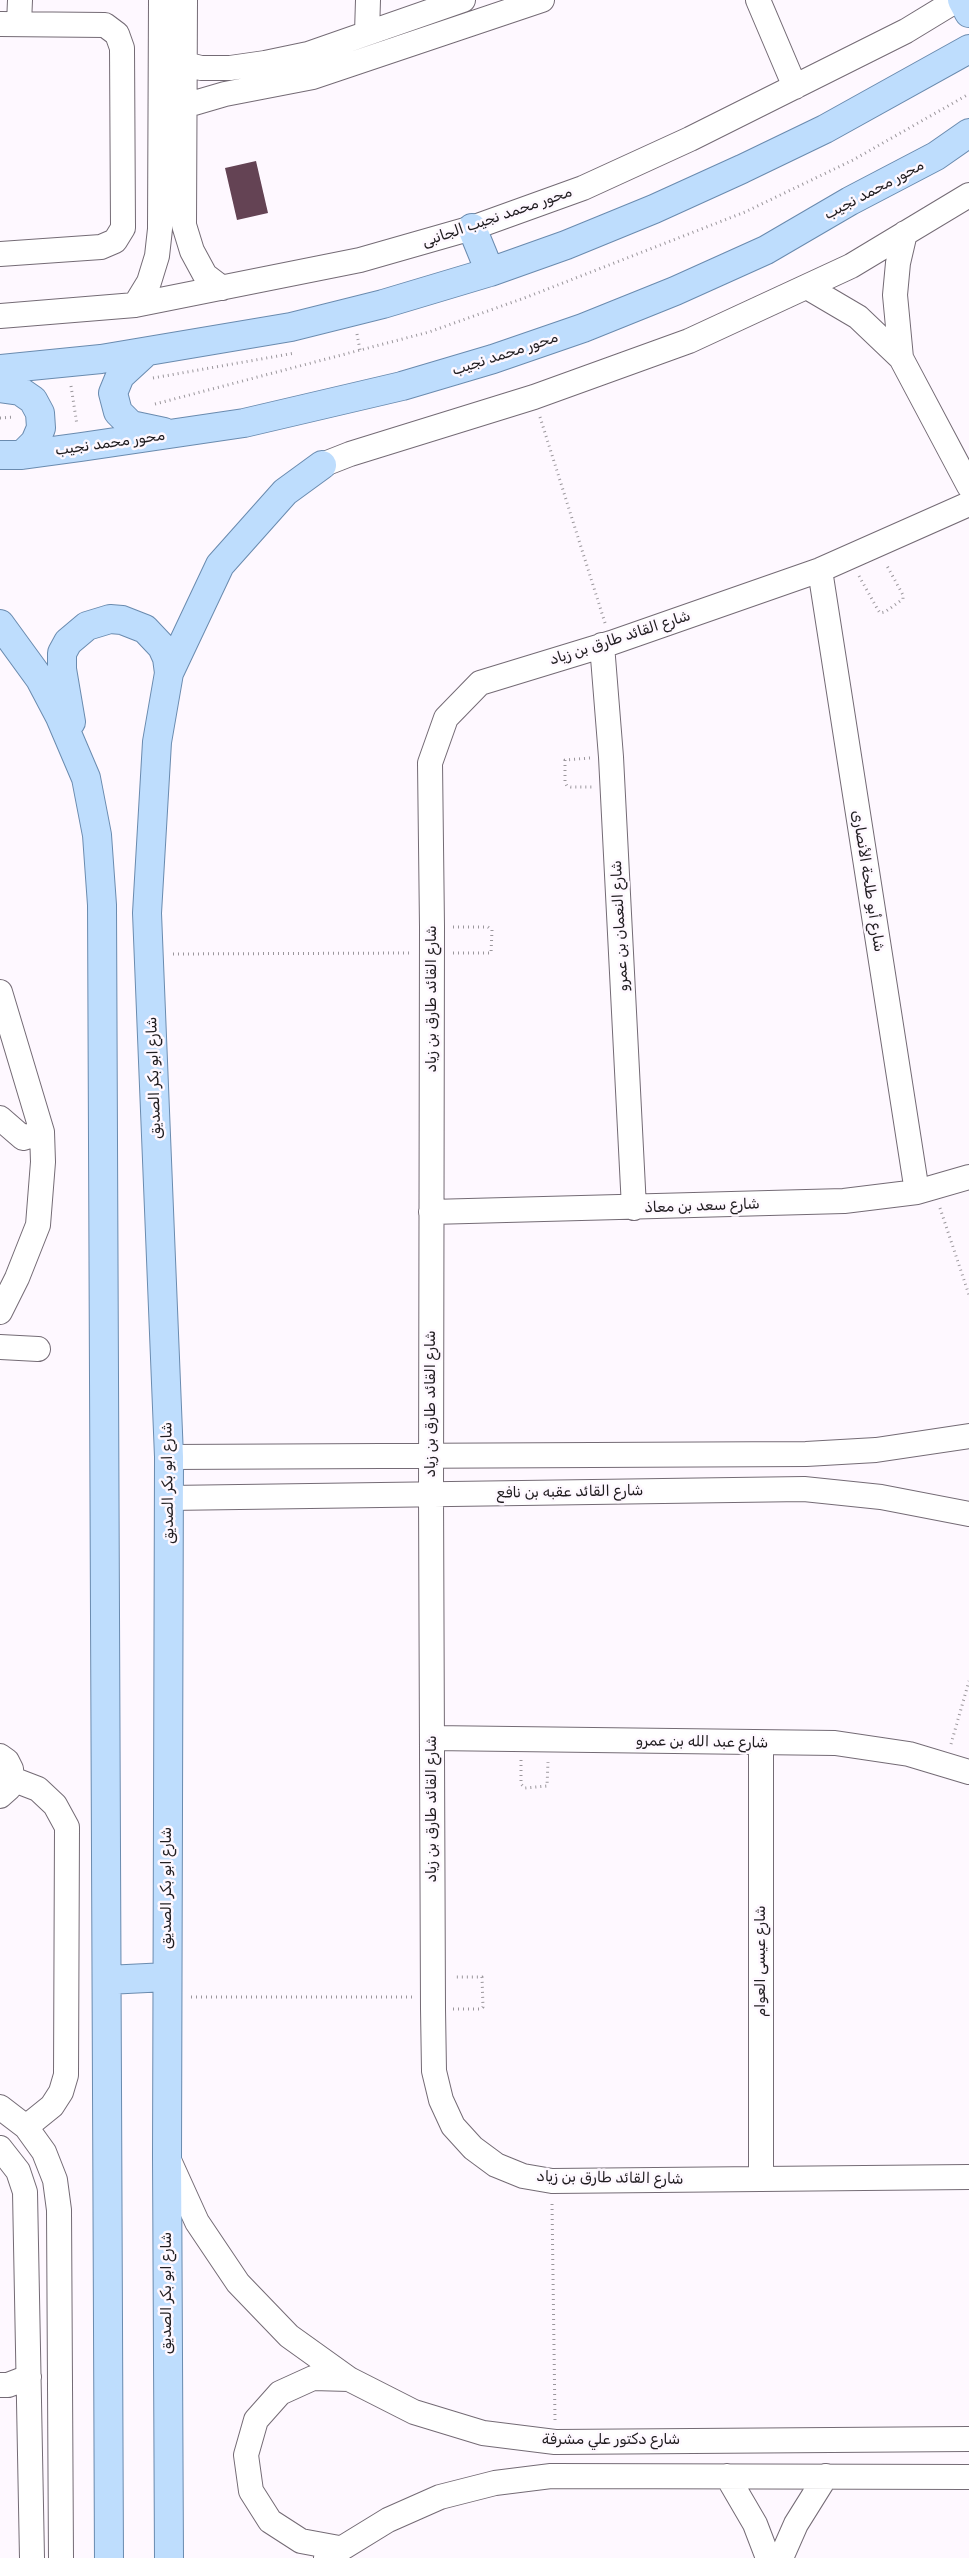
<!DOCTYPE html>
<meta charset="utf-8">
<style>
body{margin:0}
canvas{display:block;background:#fef8ff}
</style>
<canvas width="969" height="2558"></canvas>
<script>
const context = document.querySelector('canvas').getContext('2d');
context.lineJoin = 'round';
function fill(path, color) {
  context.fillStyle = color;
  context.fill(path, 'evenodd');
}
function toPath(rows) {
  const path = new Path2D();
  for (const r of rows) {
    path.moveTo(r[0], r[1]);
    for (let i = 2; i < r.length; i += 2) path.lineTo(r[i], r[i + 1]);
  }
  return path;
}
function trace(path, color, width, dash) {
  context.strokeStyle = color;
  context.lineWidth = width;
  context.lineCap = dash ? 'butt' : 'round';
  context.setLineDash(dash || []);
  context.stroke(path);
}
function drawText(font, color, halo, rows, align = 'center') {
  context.font = font + ' Rubik,"Noto Naskh Arabic",sans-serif';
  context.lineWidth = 5;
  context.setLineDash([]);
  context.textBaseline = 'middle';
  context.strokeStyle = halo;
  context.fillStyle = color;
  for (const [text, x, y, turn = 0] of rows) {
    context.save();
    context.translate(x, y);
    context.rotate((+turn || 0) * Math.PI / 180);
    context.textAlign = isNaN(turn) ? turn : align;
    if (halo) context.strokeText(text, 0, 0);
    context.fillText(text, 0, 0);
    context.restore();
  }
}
const building = toPath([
 [256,161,268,213,237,220,225,168]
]);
const path = toPath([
 [357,334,360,350],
 [153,378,295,353],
 [71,386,77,425],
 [155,404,429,332,527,297,745,212,853,160,969,94],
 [540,417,605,623],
 [0,418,15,417],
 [859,576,878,610,880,613,885,612,903,599,903,595,886,564],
 [590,758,565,760,565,782,567,786,571,787,592,787],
 [453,927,488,927,492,930,491,953,453,953],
 [173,954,409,953],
 [940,1208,969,1295],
 [951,1744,969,1681],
 [521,1760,521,1784,525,1788,547,1786,548,1762],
 [191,1997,413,1997],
 [453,2009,481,2009,483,2007,482,1977,454,1977],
 [552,2204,555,2420]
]);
const minor = toPath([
 [185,0,184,225,192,251,205,275,222,288],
 [758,0,795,87],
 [0,24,105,25,117,34,122,48,123,228,115,241,101,247,0,254],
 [19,24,20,0],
 [367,33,368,0],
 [185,64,201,68,230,68,265,63,308,54,463,0],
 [184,106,225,94,313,77,542,0],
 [807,287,858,317,901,358,969,486],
 [135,305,149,282,157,256,160,229,161,0],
 [0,316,135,305,360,260,472,228,583,188,690,139,906,31,957,0],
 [901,358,895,295,898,263,905,233],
 [322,465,350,454,534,397,689,341,851,266,969,195],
 [969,504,820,570,611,643,480,683,446,718,430,763,432,927,431,1494,433,2009,434,2071,441,2100,453,2126,473,2148,496,2165,523,2176,552,2181,969,2177],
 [820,570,917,1192],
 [602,645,611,757,634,1208],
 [0,992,42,1132,43,1162,38,1225,17,1278,0,1312],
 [0,1118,23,1138,42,1132],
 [431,1212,844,1201,917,1192,969,1177],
 [0,1347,38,1349],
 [169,1457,806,1454,876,1450,969,1436],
 [169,1498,804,1489,881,1497,969,1514],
 [432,1738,835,1743,909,1754,969,1772],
 [0,1756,7,1761,11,1769,12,1779,9,1788,0,1796],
 [12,1779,38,1789,55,1805,67,1827,66,2075,61,2092,52,2106,26,2127],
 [0,2107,26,2127,44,2152,55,2180,59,2210,61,2558],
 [0,2148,18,2171,25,2192,32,2558],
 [168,2158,197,2222,238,2283,289,2336,349,2379,414,2412,483,2433,555,2442,969,2439],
 [761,2179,761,1743],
 [0,2385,8,2385,29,2377],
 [727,2476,755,2524,768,2558],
 [339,2548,301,2541,270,2521,251,2491,246,2455,256,2420,280,2393,313,2378,349,2379],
 [326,2558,388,2520,440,2497,495,2483,551,2476,969,2477],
 [781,2558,796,2524,826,2476]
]);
const major = toPath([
 [962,0,969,13],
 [472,228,490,272],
 [145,353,120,376,113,393,118,412,131,425,164,432],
 [0,369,101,359,291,327,383,304,490,272,566,245,654,209,742,169,825,129,969,49],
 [0,388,20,391,33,400,40,413,41,428,35,442,22,455],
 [0,455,22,455,81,447,244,423,402,386,493,359,583,328,675,291,766,250,850,201,936,156,969,133],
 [0,624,40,679,60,717,86,778,97,835,102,905,109,2558],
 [71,722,62,669,62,653,68,642,87,626,110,619,122,620,145,629,162,647,167,658,169,673],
 [107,1980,167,1977],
 [169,2558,167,2155,169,1457,147,913,157,742,169,673,220,565,285,492,322,465]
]);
const streetNames = [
 ["محور محمد نجيب",874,190,-28],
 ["محور محمد نجيب الجانبى",497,217,-19],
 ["محور محمد نجيب",505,354,-18],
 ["محور محمد نجيب",110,443,-8],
 ["شارع القائد طارق بن زياد",620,638,-18],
 ["شارع أبو طلحة الأنصارى",868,881,81],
 ["شارع النعمان بن عمرو",620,926,-93],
 ["شارع القائد طارق بن زياد",432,999,-90],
 ["شارع ابو بكر الصديق",154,1078,-92],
 ["شارع سعد بن معاذ",702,1206,-2],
 ["شارع القائد طارق بن زياد",431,1404,-90],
 ["شارع ابو بكر الصديق",168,1483,-91],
 ["شارع القائد عقبه بن نافع",570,1492,-1],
 ["شارع عبد الله بن عمرو",702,1742,1],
 ["شارع القائد طارق بن زياد",432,1809,-90],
 ["شارع ابو بكر الصديق",167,1888,-90],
 ["شارع عيسى العوام",761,1961,-90],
 ["شارع القائد طارق بن زياد",610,2178,1],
 ["شارع ابو بكر الصديق",167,2293,-90],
 ["شارع دكتور علي مشرفة",611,2440]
];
fill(building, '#644354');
trace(minor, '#746b75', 26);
trace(major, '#6a8baf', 30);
trace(path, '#9b979c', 3, [1, 4]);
trace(minor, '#fff', 24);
trace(major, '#beddfd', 28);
drawText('15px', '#201d20', '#fef8ff', streetNames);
</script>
